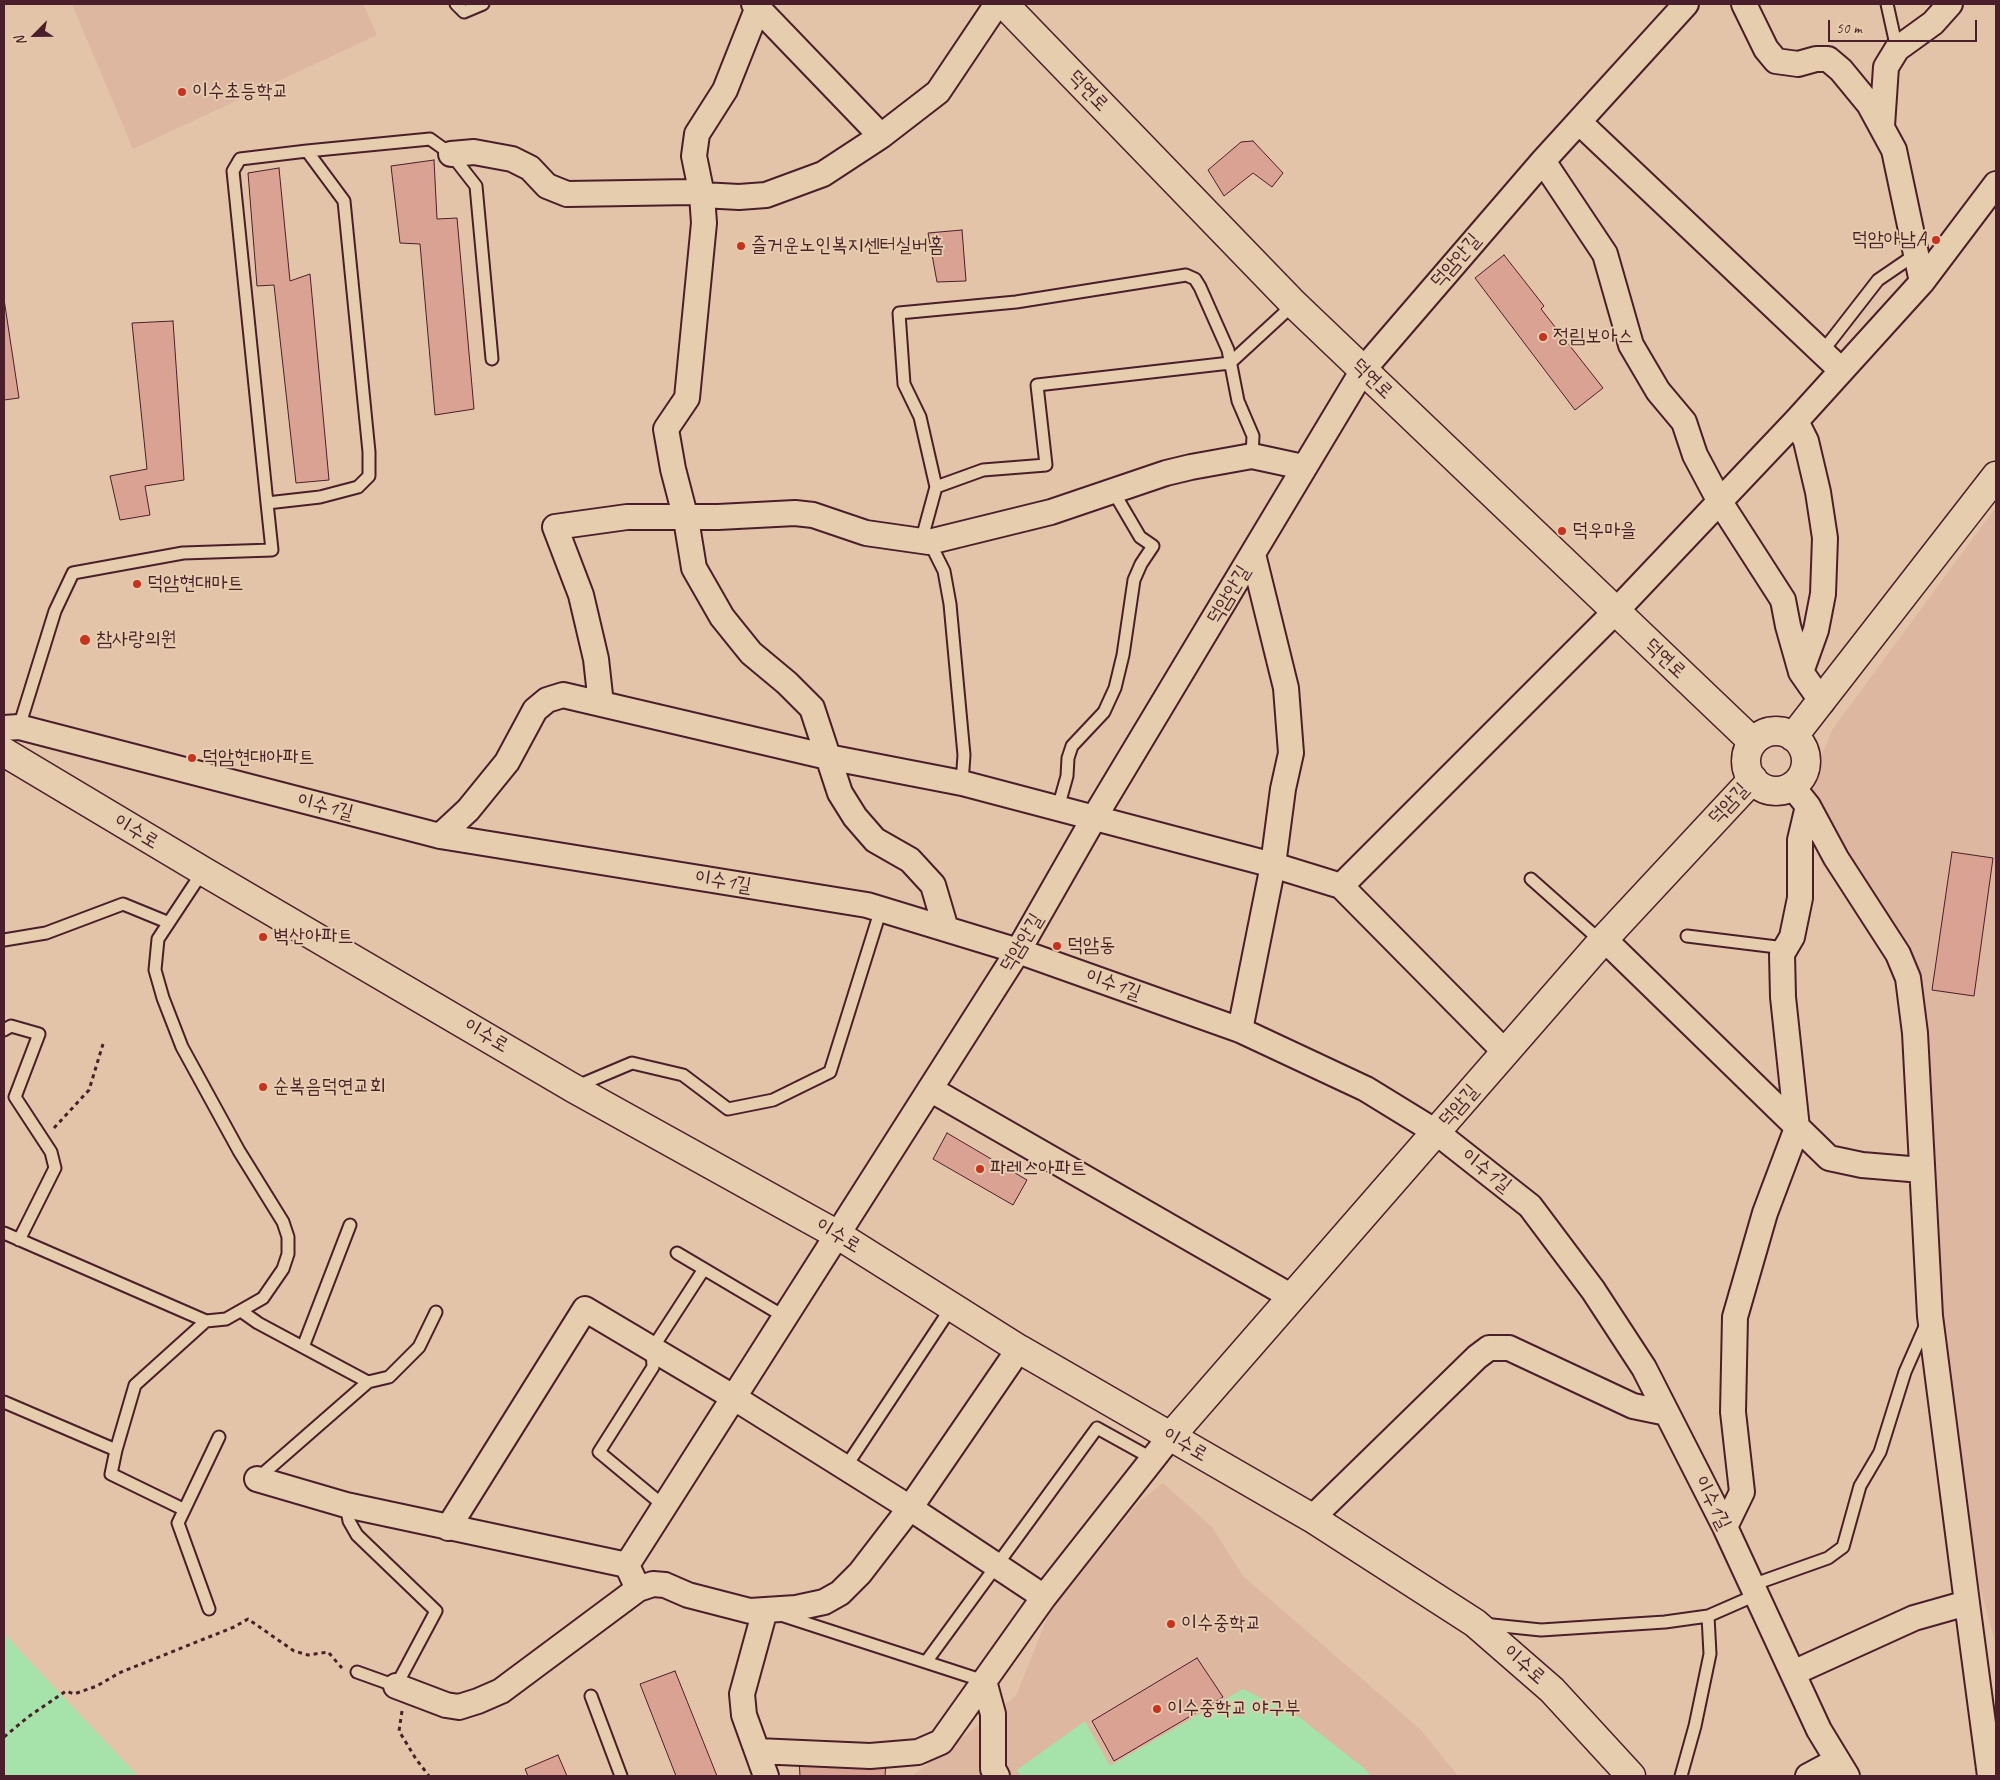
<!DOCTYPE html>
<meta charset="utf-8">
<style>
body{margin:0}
#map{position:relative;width:2000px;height:1780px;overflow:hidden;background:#e3c4a8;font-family:Caveat,sans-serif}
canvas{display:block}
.frame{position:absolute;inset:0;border:5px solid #4a1f2b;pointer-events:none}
.north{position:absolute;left:10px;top:10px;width:50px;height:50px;-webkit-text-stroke:4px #e5cdad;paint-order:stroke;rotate:247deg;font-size:14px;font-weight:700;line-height:20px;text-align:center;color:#4a1f2b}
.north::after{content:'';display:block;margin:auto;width:18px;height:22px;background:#4a1f2b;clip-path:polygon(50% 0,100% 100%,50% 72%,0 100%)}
.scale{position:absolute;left:1828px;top:20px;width:149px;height:22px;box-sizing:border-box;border:2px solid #4a1f2b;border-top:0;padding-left:6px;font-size:15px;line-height:18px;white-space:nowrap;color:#4a1f2b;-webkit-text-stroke:4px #e5cdad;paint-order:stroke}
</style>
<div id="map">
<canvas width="2000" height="1780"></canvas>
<div class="frame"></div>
<div class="north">N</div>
<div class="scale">50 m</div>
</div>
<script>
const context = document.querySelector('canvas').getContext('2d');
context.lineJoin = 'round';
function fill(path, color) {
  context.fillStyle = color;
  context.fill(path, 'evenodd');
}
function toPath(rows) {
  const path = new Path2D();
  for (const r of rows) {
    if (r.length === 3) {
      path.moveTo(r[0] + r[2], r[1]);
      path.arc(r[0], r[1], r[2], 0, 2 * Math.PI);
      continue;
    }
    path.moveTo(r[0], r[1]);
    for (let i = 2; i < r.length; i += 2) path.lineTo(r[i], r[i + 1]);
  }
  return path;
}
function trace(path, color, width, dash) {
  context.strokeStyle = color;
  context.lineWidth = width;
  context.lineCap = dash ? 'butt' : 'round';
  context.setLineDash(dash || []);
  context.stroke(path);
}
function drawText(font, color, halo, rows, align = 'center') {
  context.font = font + ' Caveat,"Poor Story",sans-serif';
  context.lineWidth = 4;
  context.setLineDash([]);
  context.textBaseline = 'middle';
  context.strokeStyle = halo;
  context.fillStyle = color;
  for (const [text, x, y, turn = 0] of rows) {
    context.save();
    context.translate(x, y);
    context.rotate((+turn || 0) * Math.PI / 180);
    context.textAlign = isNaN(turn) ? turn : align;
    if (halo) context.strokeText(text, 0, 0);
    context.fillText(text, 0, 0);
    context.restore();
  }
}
const built = toPath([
 [72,4,363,4,377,35,133,149],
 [1996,507,1996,1646,1979,1584,1941,1326,1929,1055,1920,989,1892,925,1809,787,1832,730],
 [1163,1483,1212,1527,1243,1576,1420,1729,1458,1776,912,1776,1016,1696,1050,1611,1140,1501]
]);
const green = toPath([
 [4,1633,37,1669,138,1776,4,1776],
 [1243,1689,1299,1717,1365,1769,1371,1776,1021,1776,1017,1770,1085,1721,1110,1766]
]);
const building = toPath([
 [1253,141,1283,173,1272,187,1253,173,1224,196,1208,170,1241,142,1253,141],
 [434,160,437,219,457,218,474,409,435,415,420,244,400,243,391,166,434,160],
 [279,168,290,281,310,274,329,480,296,483,274,285,257,286,248,173,279,168],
 [962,230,966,281,937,282,928,233,962,230],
 [1504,255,1544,306,1541,309,1603,388,1575,410,1475,278,1504,255],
 [4,299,19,398,4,400,4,299],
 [173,321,184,480,145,486,150,515,120,520,110,476,147,469,132,323,173,321],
 [1952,852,1993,858,1974,996,1932,990,1952,852],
 [947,1133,1027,1180,1013,1205,933,1159,947,1133],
 [1197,1658,1223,1697,1114,1761,1092,1721,1197,1658],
 [675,1671,717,1776,676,1776,640,1684,675,1671],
 [558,1755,567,1776,528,1776,525,1769,558,1755],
 [799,1759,886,1762,885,1776,800,1776,799,1759]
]);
const path = toPath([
 [54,1128,89,1090,103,1044],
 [402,1711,399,1731,416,1759,429,1776],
 [4,1737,28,1717,66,1691,74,1694,97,1686,119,1673,234,1627,248,1619,294,1651,308,1655,328,1652,342,1668]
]);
const service = toPath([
 [456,4,464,12,483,4],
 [1887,4,1897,49],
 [307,151,430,139,451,154,476,186,492,359],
 [1822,352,1878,280,1916,254],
 [936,487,983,470,1046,465,1037,385,1230,363,1294,304],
 [19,727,55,611,73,573,183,553,272,550,267,503,233,171,240,159,307,151,344,201,369,452,369,476,358,487,320,497,267,503],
 [962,783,964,755,950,604,944,571,924,531,936,487,920,417,904,384,899,313,1016,302,1186,275,1195,279,1200,287,1228,350,1238,401,1253,436,1252,456],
 [1058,808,1067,776,1068,758,1072,746,1104,712,1115,688,1123,655,1134,580,1141,564,1153,546,1140,537,1113,491],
 [1531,879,1602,942],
 [1687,936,1785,948],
 [4,940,46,933,123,904,167,922],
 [4,1030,11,1026,39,1034,15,1097,51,1152,55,1168,19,1240],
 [575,1087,632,1063,683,1075,728,1109,773,1100,830,1072,881,909],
 [4,1233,206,1321,226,1319,263,1298,283,1269,288,1254,288,1237,283,1222,239,1151,182,1047,163,998,155,970,158,939,203,871],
 [677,1253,785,1317],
 [241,1311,258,1323,368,1382,257,1479],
 [303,1347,350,1225],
 [368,1382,389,1377,419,1347,436,1312],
 [4,1402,116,1450,135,1385,206,1321],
 [116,1450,111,1474,183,1509],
 [845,1468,951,1308],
 [346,1505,349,1521,357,1535,436,1611,396,1686,357,1672],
 [664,1506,599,1452,653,1367,652,1349,704,1269],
 [1752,1585,1828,1558,1843,1547,1860,1486,1880,1452,1905,1372,1927,1322],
 [209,1609,178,1523,219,1437],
 [781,1615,984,1681],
 [1483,1624,1541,1630,1665,1622,1708,1616,1756,1595],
 [926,1662,1097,1428,1153,1459],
 [591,1696,621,1776],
 [1681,1776,1695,1726,1710,1654,1708,1616]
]);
const minor = toPath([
 [754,4,881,136,938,92,997,4],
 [1744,4,1766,49,1776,61,1798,64,1816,59,1828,59,1841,70,1869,104,1894,150,1922,282],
 [758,7,725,90,697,134,694,156,702,195,704,223,687,398,666,429,673,469,686,519,694,568,722,617,751,653,787,683,812,708,840,793,855,817,875,840,910,860,933,885,946,929],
 [1579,122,1841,370],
 [1882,126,1886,67,1897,49,1933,23,1950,4],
 [451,154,474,152,512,159,530,168,547,186,567,194,692,192,702,195,739,197,766,195,823,174,881,136],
 [1543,161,1605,254,1631,345,1658,391,1684,422,1695,455,1720,502,1783,600,1788,626,1801,672],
 [1796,421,1806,441,1818,492,1825,538,1823,594,1816,630,1801,672,1822,702],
 [601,704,596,659,581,595,555,527,627,517,718,517,795,513,813,515,866,533,929,542,1051,512,1166,473,1191,467,1252,456,1303,467],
 [4,728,19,727,440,836,867,905,1018,951,1240,1030,1366,1089,1436,1132,1530,1206,1593,1290,1644,1368,1725,1527,1819,1730,1847,1776],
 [1808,806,1836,858,1898,954,1908,978,1915,1033,1930,1316,1967,1603],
 [440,836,468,810,507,762,535,710,547,700,563,695,828,757,962,783,1273,865,1341,886,1505,1052],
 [1341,886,1615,612,1796,421,1922,282,1996,184],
 [1604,939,1829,1158,1862,1165,1922,1170],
 [1240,1030,1273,865,1283,789,1291,753,1286,688,1253,554],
 [930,1089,1292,1297],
 [257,1479,346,1505,627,1565,1018,951,1094,818,1363,370,1543,161,1686,4],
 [1312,1518,1477,1357,1489,1348,1509,1348,1633,1406,1667,1413],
 [1725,1527,1742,1492,1733,1412,1735,1317,1765,1213,1797,1128,1783,997,1782,954,1792,937,1800,898,1800,840,1808,806,1792,786],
 [448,1528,585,1309,733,1397,910,1508,1044,1597],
 [627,1565,638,1589,653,1584,665,1585,688,1595,750,1611,796,1608,824,1602,840,1593,860,1573,910,1508,1019,1349],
 [765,1610,742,1694,744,1715,766,1776],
 [1793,1673,1914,1618,1967,1603,1990,1776],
 [984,1681,993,1714,993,1769,997,1776],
 [396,1686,446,1705,459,1707,478,1701,501,1691,638,1589],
 [757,1751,870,1756,918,1752,941,1742,1044,1597,1170,1437],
 [1808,1776,1836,1761]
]);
const tertiary = toPath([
 [1004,4,1294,304,1753,742],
 [1776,761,30],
 [1793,737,1996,476],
 [1170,1437,1604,939,1753,779]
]);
const secondary = toPath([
 [4,752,203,871,573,1088,838,1235,1019,1349,1312,1518,1475,1623,1552,1690,1631,1776]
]);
const markers = [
 [182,92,5,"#c8321e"],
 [1936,240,5,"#c8321e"],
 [741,246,5,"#c8321e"],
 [1543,337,5,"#c8321e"],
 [1562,531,5,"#c8321e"],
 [137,584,5,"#c8321e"],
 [85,640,6,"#c8321e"],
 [192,758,5,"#c8321e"],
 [263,937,5,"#c8321e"],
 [1057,946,5,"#c8321e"],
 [263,1087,5,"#c8321e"],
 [980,1169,5,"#c8321e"],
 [1171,1624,5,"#c8321e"],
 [1157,1709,5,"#c8321e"]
];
const streetNames = [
 ["덕연로",1088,91,46],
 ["덕암안길",1456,261,-49],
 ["덕연로",1372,379,44],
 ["덕암안길",1229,595,-59],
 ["덕연로",1665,659,43],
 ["덕암길",1729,804,-47],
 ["이수1길",325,807,14],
 ["이수로",136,832,31],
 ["이수1길",723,882,9],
 ["덕암안길",1022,943,-59],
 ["이수1길",1113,985,19],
 ["이수로",486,1036,30],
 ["덕암길",1459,1106,-49],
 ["이수1길",1486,1171,38],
 ["이수로",838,1236,31],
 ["이수로",1185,1445,30],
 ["이수1길",1712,1503,63],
 ["이수로",1524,1665,41]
];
const poiNames = [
 ["이수초등학교",192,92],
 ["덕암아남A",1926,240,"right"],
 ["즐거운노인복지센터실버홈",751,246],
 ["정림보아스",1553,337],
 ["덕우마을",1572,531],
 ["덕암현대마트",147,584],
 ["참사랑의원",96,640],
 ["덕암현대아파트",202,758],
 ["벽산아파트",273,937],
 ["덕암동",1067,946],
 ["순복음덕연교회",273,1087],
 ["파레스아파트",990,1169],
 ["이수중학교",1181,1624],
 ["이수중학교 야구부",1167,1709]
];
fill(built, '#ddb7a0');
fill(green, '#a6e3aa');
fill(building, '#daa293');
trace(building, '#4a1f2b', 1);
trace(service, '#4a1f2b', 15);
trace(minor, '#4a1f2b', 28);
trace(tertiary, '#4a1f2b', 31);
trace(secondary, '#4a1f2b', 31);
trace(path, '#4a1f2b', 3, [4, 4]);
trace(service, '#e5cdad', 11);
trace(minor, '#e5cdad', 24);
trace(tertiary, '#e5cdad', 28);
trace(secondary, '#e5cdad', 28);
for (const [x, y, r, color] of markers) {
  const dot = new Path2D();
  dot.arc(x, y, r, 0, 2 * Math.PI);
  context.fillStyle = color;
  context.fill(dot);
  trace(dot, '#e5cdad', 2);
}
drawText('20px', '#4a1f2b', '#e5cdad', streetNames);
drawText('20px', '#4a1f2b', '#e5cdad', poiNames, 'left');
</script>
